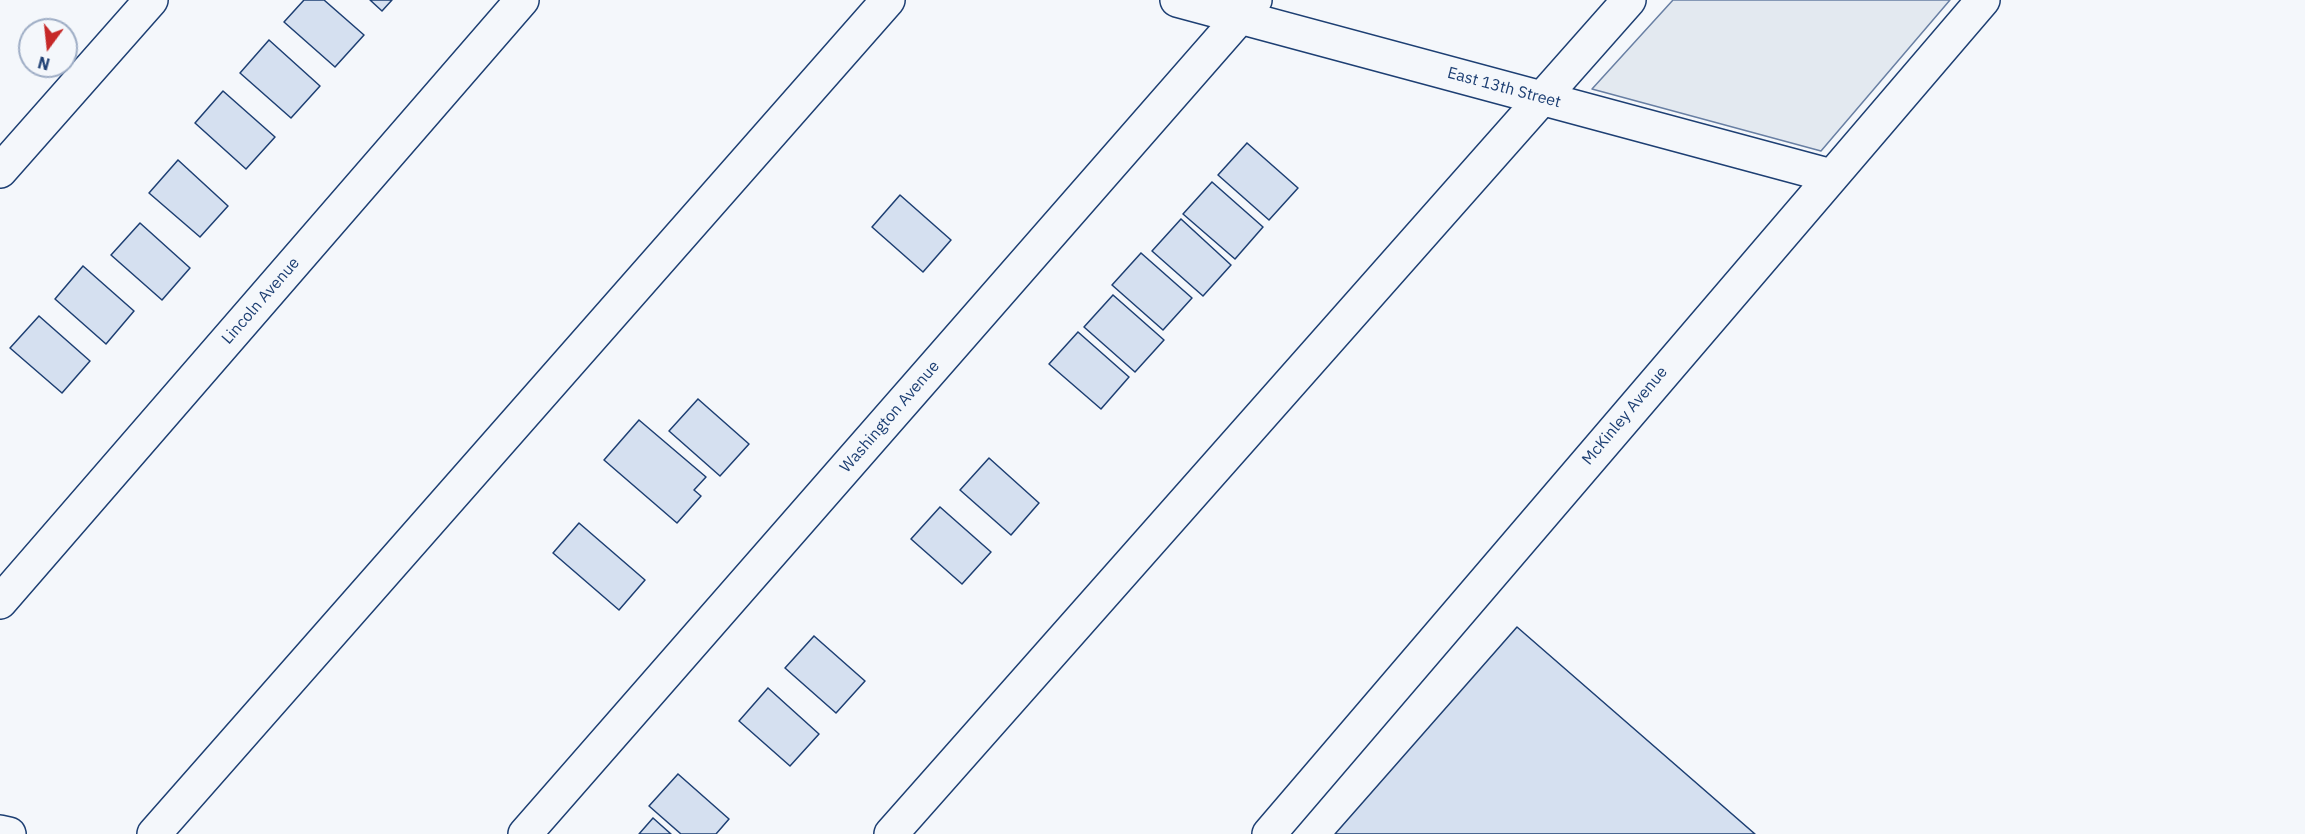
<!DOCTYPE html>
<style>
body{margin:0}
#map{position:relative;width:2305px;height:834px;overflow:hidden;background:#f4f7fb;font-family:"IBM Plex Sans",sans-serif}
canvas{display:block}
.north{position:absolute;left:18px;top:18px;width:60px;height:60px;box-sizing:border-box;background:#f4f7fb;border:2px solid #9eadc5;border-radius:50%;rotate:195deg;font-size:16px;font-weight:700;line-height:24px;text-align:center;color:#1d3f73}
.north::after{content:'';display:block;margin:auto;width:21px;height:27px;background:#c62828;clip-path:polygon(50% 0,100% 100%,50% 72%,0 100%)}
</style>
<div id="map">
<canvas width="2305" height="834"></canvas>
<div class="north">N</div>
</div>
<script>
const context = document.querySelector('canvas').getContext('2d');
context.lineJoin = 'round';
function fill(path, color) {
  context.fillStyle = color;
  context.fill(path, 'evenodd');
}
function toPath(rows) {
  const path = new Path2D();
  for (const r of rows) {
    path.moveTo(r[0], r[1]);
    for (let i = 2; i < r.length; i += 2) path.lineTo(r[i], r[i + 1]);
  }
  return path;
}
function trace(path, color, width, dash) {
  context.strokeStyle = color;
  context.lineWidth = width;
  context.lineCap = dash ? 'butt' : 'round';
  context.setLineDash(dash || []);
  context.stroke(path);
}
function drawText(font, color, halo, rows, align = 'center') {
  context.font = font + ' "IBM Plex Sans",sans-serif';
  context.lineWidth = 4.5;
  context.setLineDash([]);
  context.textBaseline = 'middle';
  context.strokeStyle = halo;
  context.fillStyle = color;
  for (const [text, x, y, turn = 0] of rows) {
    context.save();
    context.translate(x, y);
    context.rotate((+turn || 0) * Math.PI / 180);
    context.textAlign = isNaN(turn) ? turn : align;
    if (halo) context.strokeText(text, 0, 0);
    context.fillText(text, 0, 0);
    context.restore();
  }
}
const green = toPath([
 [1673,0,1950,0,1821,151,1592,89,1673,0]
]);
const building = toPath([
 [304,0,324,0,364,35,335,67,284,22,304,0],
 [370,0,392,0,382,11,370,0],
 [269,40,320,86,291,118,240,73,269,40],
 [223,91,275,137,246,169,195,123,223,91],
 [1247,143,1298,188,1269,220,1218,175,1247,143],
 [178,160,228,206,200,237,149,193,178,160],
 [1212,182,1263,227,1235,259,1183,214,1212,182],
 [900,195,951,240,923,272,872,227,900,195],
 [1181,219,1231,265,1203,296,1152,251,1181,219],
 [140,223,190,268,162,300,111,255,140,223],
 [1141,253,1192,298,1163,330,1112,285,1141,253],
 [83,266,134,311,106,344,55,299,83,266],
 [1113,295,1164,340,1135,372,1084,327,1113,295],
 [39,316,90,361,62,393,10,348,39,316],
 [1078,332,1129,377,1101,409,1049,364,1078,332],
 [698,399,749,444,720,476,669,431,698,399],
 [639,420,706,477,694,490,701,496,677,523,604,460,639,420],
 [989,458,1039,503,1011,535,960,490,989,458],
 [940,507,991,552,962,584,911,539,940,507],
 [579,523,645,580,619,610,553,553,579,523],
 [1517,627,1755,834,1335,834,1517,627],
 [814,636,865,681,836,713,785,668,814,636],
 [768,688,819,734,790,766,739,721,768,688],
 [678,774,729,819,716,834,681,834,649,806,678,774],
 [653,818,671,834,639,834,653,818]
]);
const minor = toPath([
 [1177,0,1831,176],
 [0,171,151,0],
 [0,602,522,0],
 [0,832,9,834],
 [154,834,888,0],
 [525,834,1255,0],
 [891,834,1629,0],
 [1269,834,1983,0]
]);
const streetNames = [
 ["East 13th Street",1504,88,15],
 ["Lincoln Avenue",261,301,-49],
 ["McKinley Avenue",1625,416,-50],
 ["Washington Avenue",890,417,-49]
];
fill(green, '#e3e9f0');
trace(green, '#687fa3', 1.5);
fill(building, '#d5e0f0');
trace(building, '#1d3f73', 1.5);
trace(minor, '#1d3f73', 36);
trace(minor, '#f4f7fb', 33);
drawText('16px', '#1d3f73', '#f4f7fb', streetNames);
</script>
